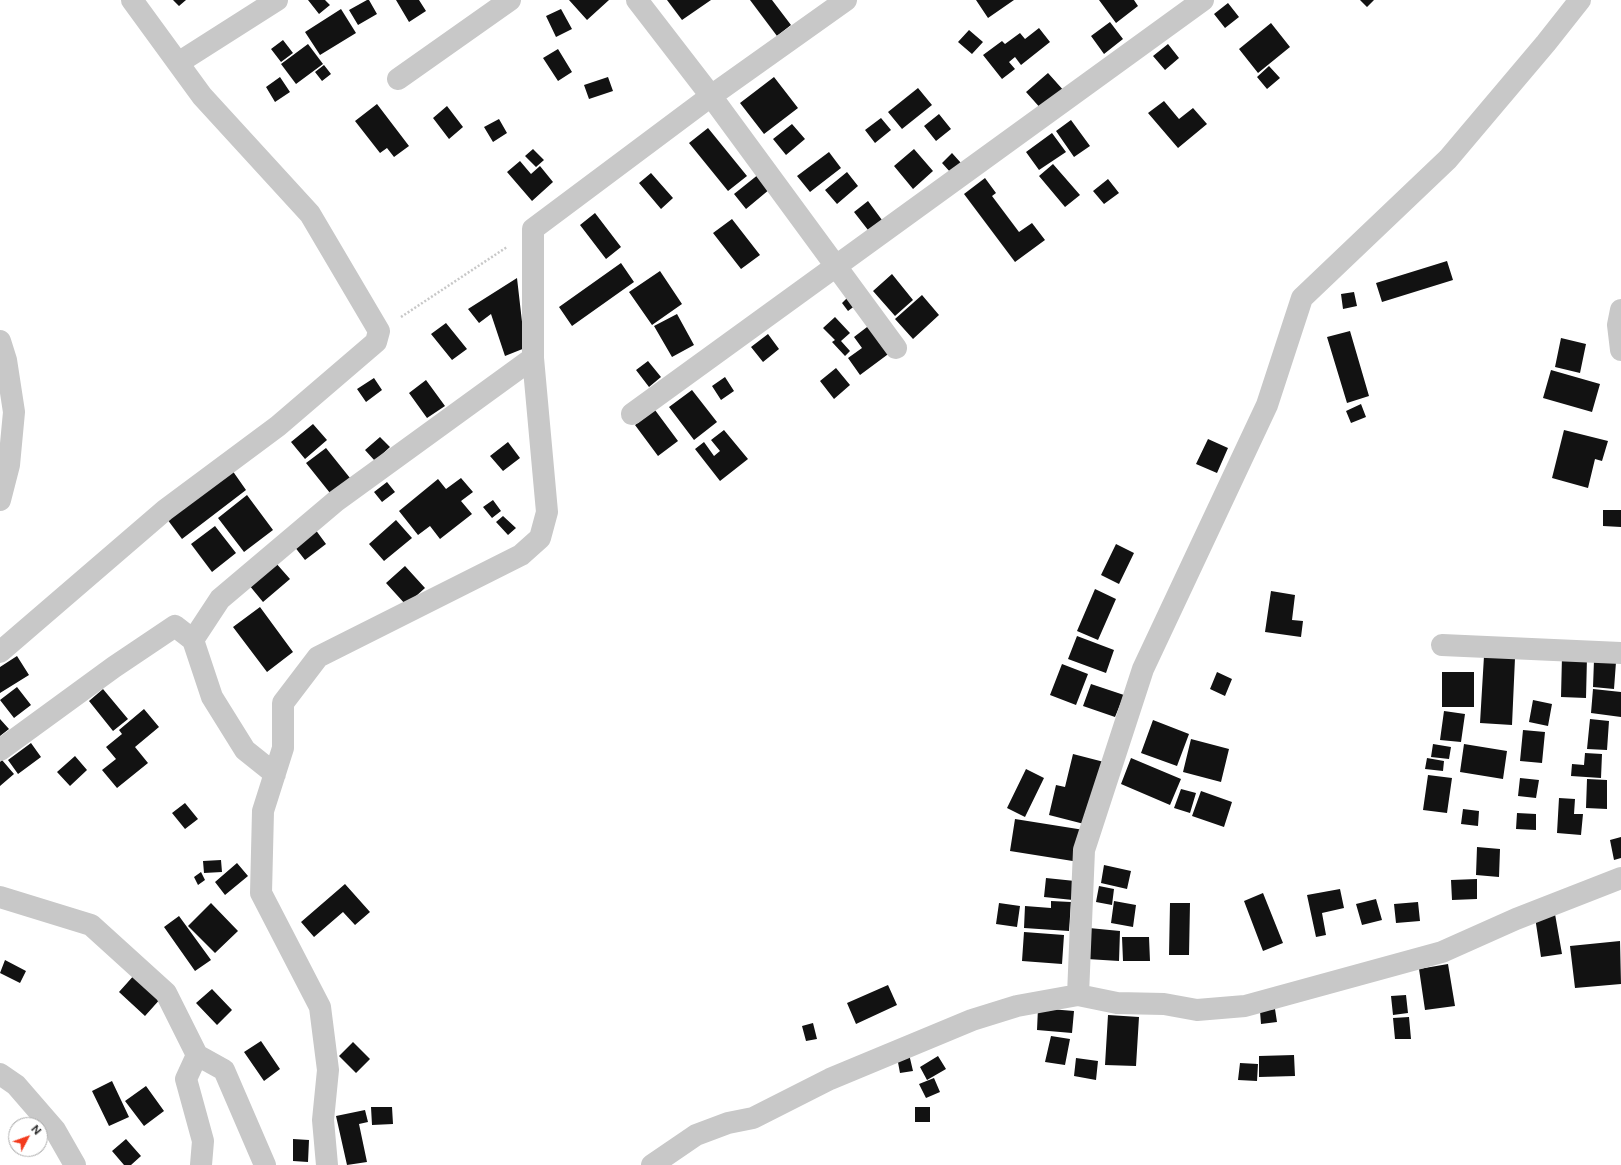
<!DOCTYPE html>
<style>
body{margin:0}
#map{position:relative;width:1621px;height:1165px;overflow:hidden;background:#fff;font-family:"Public Sans",sans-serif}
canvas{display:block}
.north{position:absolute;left:8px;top:1117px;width:40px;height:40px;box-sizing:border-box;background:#fff;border:1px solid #aaa;border-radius:50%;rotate:49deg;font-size:11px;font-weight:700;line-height:16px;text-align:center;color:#2b2b2b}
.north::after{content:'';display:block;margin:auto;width:14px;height:18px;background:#f33b1d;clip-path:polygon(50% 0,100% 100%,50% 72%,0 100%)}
</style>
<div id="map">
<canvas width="1621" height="1165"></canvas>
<div class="north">N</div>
</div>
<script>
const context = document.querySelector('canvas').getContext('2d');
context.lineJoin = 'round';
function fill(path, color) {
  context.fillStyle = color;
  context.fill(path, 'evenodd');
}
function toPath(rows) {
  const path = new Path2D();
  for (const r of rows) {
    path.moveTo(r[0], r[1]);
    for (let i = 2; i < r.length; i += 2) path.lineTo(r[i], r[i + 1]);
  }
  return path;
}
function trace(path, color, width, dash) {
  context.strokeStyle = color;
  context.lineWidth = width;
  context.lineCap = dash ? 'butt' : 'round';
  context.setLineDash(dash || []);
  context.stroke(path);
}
const building = toPath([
 [173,0,186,0,179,6],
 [308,0,325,0,330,5,319,14],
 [367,0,369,0,377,14,358,25,349,10],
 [396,0,419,0,426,11,409,22],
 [569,0,609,0,587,20],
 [667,0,711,0,682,20],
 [750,0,772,0,791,25,777,36],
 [976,0,1014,0,988,18],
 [1099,0,1134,0,1138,6,1116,23],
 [1360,0,1374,0,1367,7],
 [1228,3,1239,17,1225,28,1214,14],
 [341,9,356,33,320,55,305,32],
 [561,9,572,29,556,37,546,16],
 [1110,22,1123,39,1104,54,1091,36],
 [1271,23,1290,47,1258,73,1239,49],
 [1039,28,1050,42,1021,65,1015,57,1009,62,1015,69,1002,79,983,55,1002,41,1005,44,1020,33,1025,39],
 [969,30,983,42,972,54,958,42],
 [283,40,293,53,281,62,271,49],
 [308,44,323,64,296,84,281,64],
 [1168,44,1179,58,1165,70,1153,56],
 [558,49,572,72,558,81,543,58],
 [324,65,331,74,322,81,315,72],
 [1269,66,1280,78,1267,89,1257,77],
 [1048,73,1065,92,1043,111,1026,92],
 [280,77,290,92,275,102,266,87],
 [608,77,613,91,589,99,584,85],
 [774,77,798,108,764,134,740,103],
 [918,88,932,105,902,129,888,112],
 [1164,101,1179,119,1193,108,1207,124,1178,148,1148,113],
 [377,104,409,146,394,157,387,148,380,153,355,121],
 [447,106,463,127,449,139,433,118],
 [939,114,951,129,936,141,924,126],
 [881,118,891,130,875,143,865,130],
 [499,119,507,133,493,142,484,127],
 [1071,120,1090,146,1074,157,1056,131],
 [792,124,805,139,786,155,773,139],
 [708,128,747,176,728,191,689,143],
 [1052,133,1066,152,1039,170,1026,152],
 [533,149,544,160,536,167,525,156],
 [914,149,933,171,913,189,894,166],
 [829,152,841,168,810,192,797,176],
 [952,153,961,163,951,173,942,163],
 [520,161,531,174,540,166,553,182,532,201,507,172],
 [1053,164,1080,195,1065,207,1039,176],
 [847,172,858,186,837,204,825,190],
 [651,173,673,198,661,209,639,183],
 [759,174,770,189,746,209,734,194],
 [985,178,996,193,992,196,1019,232,1032,223,1045,240,1015,262,964,194],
 [1108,179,1119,193,1104,204,1093,191],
 [868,201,882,220,868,230,854,212],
 [595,213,621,247,606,259,580,225],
 [732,219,760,255,741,269,713,233],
 [1447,261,1453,280,1382,302,1376,283],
 [621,263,634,282,572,326,559,307],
 [660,271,682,304,652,325,629,292],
 [892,274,913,300,895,316,873,291],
 [517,278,525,348,505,356,491,314,479,323,468,309],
 [1354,292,1357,306,1343,309,1341,294],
 [922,295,939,315,913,339,895,319],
 [849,296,856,305,848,311,842,303],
 [677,314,694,345,672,357,654,326],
 [835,317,850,333,841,341,850,351,845,356,832,342,835,340,823,328],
 [446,323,467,349,452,360,431,334],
 [871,324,891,352,860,375,848,358,862,348,854,337],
 [1350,331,1369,396,1347,403,1327,337],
 [768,334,779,349,763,362,751,347],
 [1561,338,1586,344,1580,373,1555,367],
 [648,361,661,377,649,387,636,370],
 [836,368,850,385,834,399,820,381],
 [1551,370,1600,384,1592,412,1543,398],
 [725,377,734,391,721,400,712,386],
 [374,378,382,390,366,402,357,389],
 [426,380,445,406,427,418,409,393],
 [692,390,717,422,694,440,669,407],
 [1361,404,1366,417,1351,423,1346,411],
 [655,410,678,441,658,456,635,425],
 [313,424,327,440,305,459,291,442],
 [724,430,748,459,720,481,695,449,704,442,714,456,720,451,711,440],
 [1564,430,1608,441,1602,461,1595,459,1588,488,1552,478],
 [380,437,390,447,375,461,365,450],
 [1208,439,1228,448,1217,473,1196,464],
 [508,442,520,458,503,471,490,456],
 [326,448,350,478,330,493,306,463],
 [232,470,246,490,182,539,167,519],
 [461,478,473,492,461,501,472,514,440,539,430,526,418,535,399,511,438,479,446,489],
 [387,482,395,492,382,502,374,492],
 [247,495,273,530,244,552,218,518],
 [493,500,501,511,492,518,483,507],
 [1603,510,1621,510,1621,527,1603,526],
 [503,516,516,528,508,535,496,522],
 [396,520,412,538,384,561,369,544],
 [215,526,236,553,212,572,191,544],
 [315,529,326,544,305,560,294,546],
 [1116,544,1134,553,1119,584,1101,575],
 [275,562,290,579,263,602,249,585],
 [405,566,425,588,406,605,386,583],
 [1095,589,1116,599,1098,640,1077,631],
 [1271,591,1295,595,1292,620,1303,621,1301,637,1265,632],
 [260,607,293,652,267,672,233,627],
 [1077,636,1114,650,1106,673,1068,659],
 [17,656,29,675,0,693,0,667],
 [1484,656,1515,658,1512,725,1480,723],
 [1562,656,1587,657,1586,698,1561,697],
 [1594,660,1616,662,1614,689,1593,687],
 [1062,664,1088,674,1076,705,1050,695],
 [1217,672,1232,679,1225,696,1210,689],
 [1442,672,1474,672,1474,707,1442,707],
 [1091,684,1124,695,1115,717,1083,706],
 [17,687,31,705,14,718,0,700],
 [103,689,128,719,113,731,89,701],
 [1593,689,1621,692,1621,717,1591,713],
 [1533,700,1552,704,1548,726,1529,722],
 [144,709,159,727,135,747,148,763,117,788,102,770,116,759,106,747,122,734,119,730],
 [1444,711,1465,714,1461,742,1440,740],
 [0,719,9,729,0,736],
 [1590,719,1609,721,1607,750,1587,749],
 [1153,720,1189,734,1177,766,1141,753],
 [1523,730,1545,732,1542,763,1520,761],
 [1191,739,1229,749,1221,782,1183,772],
 [31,743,41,757,18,774,8,760],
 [1433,744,1451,747,1449,759,1431,757],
 [1464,744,1507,751,1503,779,1460,772],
 [1585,753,1602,754,1601,778,1571,776,1572,764,1584,765],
 [1073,754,1104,762,1088,825,1049,815,1056,785,1065,787],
 [75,756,87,770,70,786,57,772],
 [1131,758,1181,779,1170,805,1121,784],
 [1427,758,1444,761,1443,771,1425,769],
 [2,760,14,774,0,786,0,762],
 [1026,769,1044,778,1025,817,1007,808],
 [1428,775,1452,778,1447,813,1423,810],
 [1520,778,1539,780,1536,798,1518,796],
 [1587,779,1607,780,1607,809,1586,808],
 [1181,789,1196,793,1190,813,1174,808],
 [1201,791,1232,802,1224,827,1192,816],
 [1559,798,1575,799,1574,814,1583,814,1581,835,1557,833],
 [185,803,198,819,185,829,172,813],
 [1463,809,1479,811,1478,826,1461,824],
 [1517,813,1536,814,1536,830,1516,829],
 [1015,819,1084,830,1079,862,1010,851],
 [1621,837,1621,858,1614,860,1610,840],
 [1477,847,1500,849,1499,877,1476,875],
 [221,860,222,872,204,873,203,861],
 [237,863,248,876,225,895,215,882],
 [1104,865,1131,871,1127,889,1101,883],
 [201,872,205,880,198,885,194,877],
 [1046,878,1075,881,1073,900,1044,897],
 [1477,879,1477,899,1452,900,1451,880],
 [345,884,370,912,355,925,343,912,314,937,301,922],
 [1099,886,1114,889,1112,905,1096,902],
 [1340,889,1344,908,1322,913,1326,935,1316,937,1307,895],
 [1263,893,1283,943,1263,951,1244,901],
 [1376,899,1382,920,1362,925,1356,904],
 [1051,901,1071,902,1069,931,1024,928,1025,906,1051,908],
 [1114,901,1136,905,1133,927,1111,923],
 [1418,902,1420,921,1396,923,1394,904],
 [211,903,238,931,215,953,188,926],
 [999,903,1020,906,1017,927,996,924],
 [1170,903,1190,903,1189,955,1169,955],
 [1555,914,1562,954,1541,957,1535,917],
 [179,916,211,960,195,971,164,927],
 [1089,928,1120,931,1119,961,1087,959],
 [1024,932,1064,935,1062,964,1022,961],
 [1122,937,1149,937,1150,961,1123,961],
 [1620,941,1621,984,1575,988,1570,946],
 [5,960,26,971,20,983,0,973],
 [1448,964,1455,1006,1425,1010,1419,969],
 [136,973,162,997,145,1016,119,992],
 [888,985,897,1005,856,1024,847,1003],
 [212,989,232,1010,217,1025,196,1003],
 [1406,995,1408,1013,1393,1015,1391,996],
 [1038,1008,1074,1011,1072,1033,1037,1030],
 [1275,1009,1277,1022,1261,1024,1260,1011],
 [1108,1015,1139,1017,1136,1066,1105,1065],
 [1409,1017,1411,1039,1395,1039,1393,1018],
 [813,1023,817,1039,806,1041,802,1026],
 [1051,1036,1070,1039,1065,1065,1045,1062],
 [261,1041,280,1069,264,1081,244,1052],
 [353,1042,370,1059,356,1073,339,1056],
 [909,1054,913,1071,900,1073,897,1057],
 [1294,1055,1295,1076,1259,1077,1259,1056],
 [938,1056,946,1069,927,1080,920,1067],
 [1076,1058,1098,1061,1096,1080,1074,1076],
 [1240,1063,1258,1064,1257,1081,1238,1080],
 [934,1078,940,1092,926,1098,919,1084],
 [112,1081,129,1117,109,1126,92,1091],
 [146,1086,164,1111,144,1126,125,1101],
 [371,1107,392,1107,393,1124,372,1125],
 [915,1107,930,1107,930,1122,915,1122],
 [365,1110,368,1122,359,1124,367,1162,347,1165,336,1116],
 [126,1139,141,1156,131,1165,124,1165,112,1151],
 [293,1139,309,1140,308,1162,293,1161]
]);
const path = toPath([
 [401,317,507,247]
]);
const minor = toPath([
 [637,0,711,96,896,348],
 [178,63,277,0],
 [398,79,510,0],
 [1621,310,1618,325,1621,350],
 [0,341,6,360,14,412,9,465,0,500],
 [632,414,1203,0],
 [193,640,220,599,336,501,533,358],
 [1442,645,1621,653],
 [0,652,165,510,278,426,376,342,379,331,310,214,202,96,132,0],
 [0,750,114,667,175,626,193,640,212,697,245,750,275,774],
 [0,897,91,925,166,993,197,1055],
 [1078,995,1084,850,1143,669,1267,405,1302,298,1448,159,1546,43,1580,0],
 [0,1074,16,1085,55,1130,75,1165],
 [201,1165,203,1141,186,1079,197,1055,224,1070,265,1165],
 [327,1165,323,1120,328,1070,320,1007,261,893,263,811,283,748,283,703,318,657,521,555,540,538,547,512,533,358,533,229,711,96,846,0],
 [652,1165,696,1135,728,1123,753,1118,830,1079,972,1020,1017,1006,1078,995,1117,1003,1164,1004,1197,1010,1245,1006,1442,952,1516,919,1621,878]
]);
fill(building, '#121212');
trace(path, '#c8c8c8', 2.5, [2, 2]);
trace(minor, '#c8c8c8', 22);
</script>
